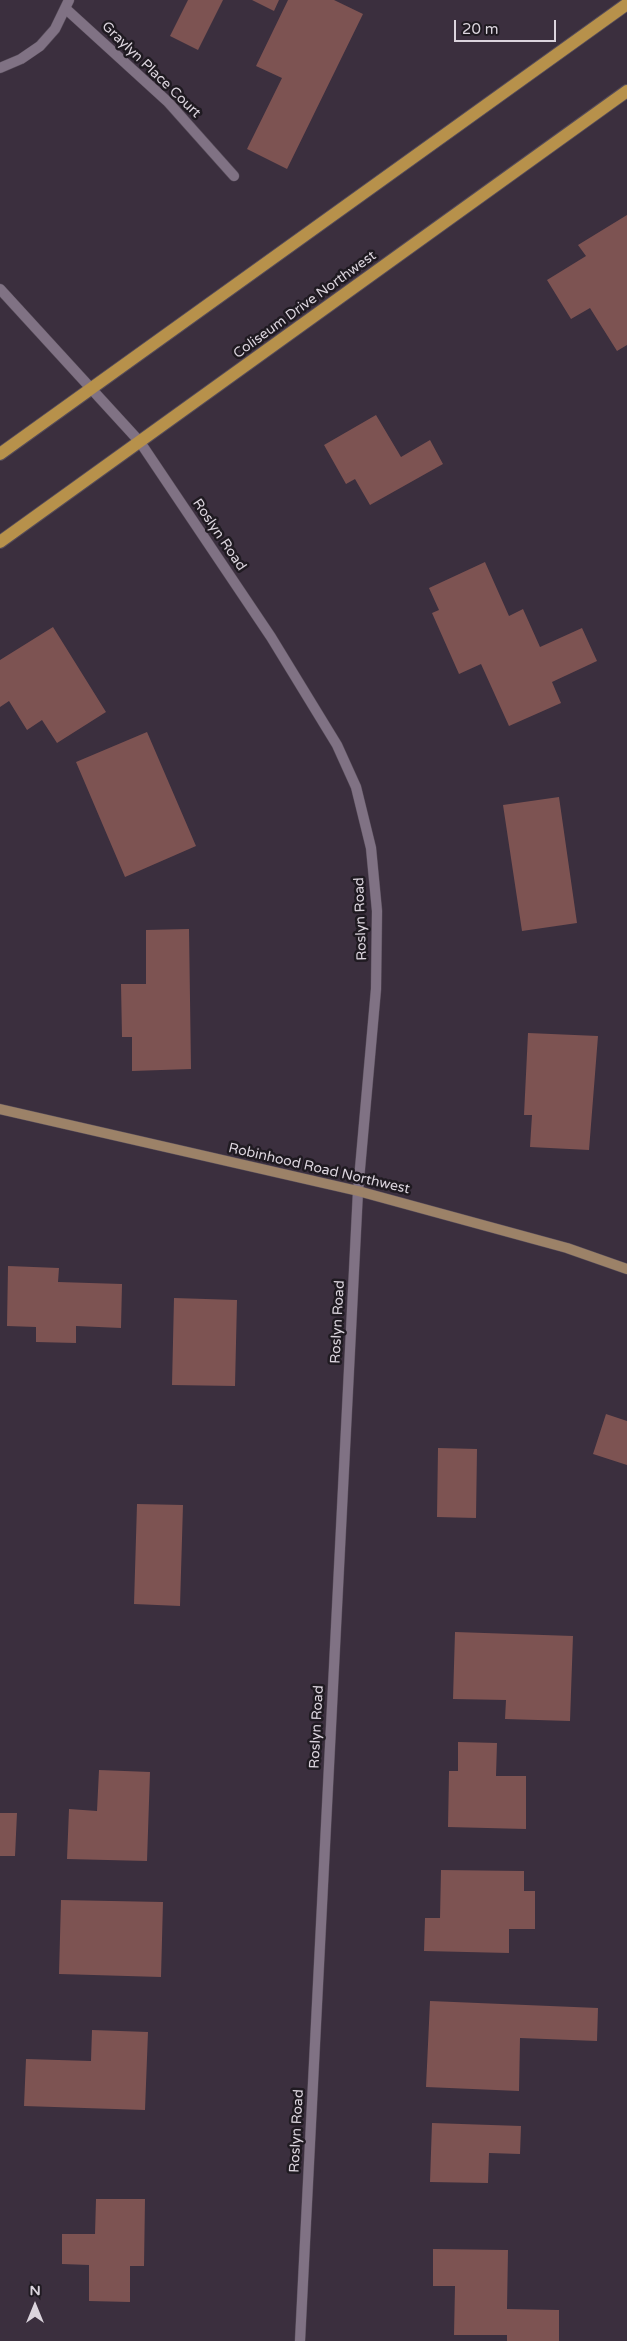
<!DOCTYPE html>
<style>
body{margin:0}
#map{position:relative;width:627px;height:2341px;overflow:hidden;background:#3b2f3e;font-family:"Varela Round",sans-serif}
canvas{display:block}
.north{position:absolute;left:10px;top:2281px;width:50px;height:50px;-webkit-text-stroke:4px #1f1a21;paint-order:stroke;rotate:0deg;font-size:14px;font-weight:700;line-height:20px;text-align:center;color:#dbd4dd}
.north::after{content:'';display:block;margin:auto;width:18px;height:22px;background:#dbd4dd;clip-path:polygon(50% 0,100% 100%,50% 72%,0 100%)}
.scale{position:absolute;left:454px;top:20px;width:102px;height:22px;box-sizing:border-box;border:2px solid #dbd4dd;border-top:0;padding-left:6px;font-size:15px;line-height:18px;white-space:nowrap;color:#dbd4dd;-webkit-text-stroke:4px #1f1a21;paint-order:stroke}
</style>
<div id="map">
<canvas width="627" height="2341"></canvas>
<div class="north">N</div>
<div class="scale">20 m</div>
</div>
<script>
const context = document.querySelector('canvas').getContext('2d');
context.lineJoin = 'round';
function fill(path, color) {
  context.fillStyle = color;
  context.fill(path, 'evenodd');
}
function toPath(rows) {
  const path = new Path2D();
  for (const r of rows) {
    path.moveTo(r[0], r[1]);
    for (let i = 2; i < r.length; i += 2) path.lineTo(r[i], r[i + 1]);
  }
  return path;
}
function trace(path, color, width, dash) {
  context.strokeStyle = color;
  context.lineWidth = width;
  context.lineCap = dash ? 'butt' : 'round';
  context.setLineDash(dash || []);
  context.stroke(path);
}
function drawText(font, color, halo, rows, align = 'center') {
  context.font = font + ' "Varela Round",sans-serif';
  context.lineWidth = 5;
  context.setLineDash([]);
  context.textBaseline = 'middle';
  context.strokeStyle = halo;
  context.fillStyle = color;
  for (const [text, x, y, turn = 0] of rows) {
    context.save();
    context.translate(x, y);
    context.rotate((+turn || 0) * Math.PI / 180);
    context.textAlign = isNaN(turn) ? turn : align;
    if (halo) context.strokeText(text, 0, 0);
    context.fillText(text, 0, 0);
    context.restore();
  }
}
const building = toPath([
 [188,0,223,0,198,50,170,36],
 [252,0,279,0,274,11],
 [288,0,334,0,363,14,287,169,247,149,282,78,256,66],
 [627,215,627,345,617,351,590,308,571,319,547,280,586,256,578,245],
 [376,415,401,457,430,440,443,464,370,505,355,479,346,484,324,445],
 [485,562,509,616,523,609,540,647,582,628,597,661,552,682,561,703,509,726,481,664,459,674,432,613,439,610,429,588],
 [53,627,106,712,57,743,42,720,27,730,9,701,0,707,0,660],
 [147,732,196,846,125,877,76,762],
 [559,797,577,923,522,931,503,805],
 [189,929,191,1069,132,1071,132,1037,122,1037,121,984,146,984,146,930],
 [528,1033,598,1036,589,1150,530,1147,532,1115,524,1115],
 [8,1266,59,1268,58,1282,122,1284,121,1328,76,1326,76,1343,36,1342,36,1327,7,1326],
 [174,1298,237,1300,235,1386,172,1385],
 [606,1414,627,1421,627,1465,593,1454],
 [438,1448,477,1449,476,1518,437,1517],
 [137,1504,183,1505,180,1606,134,1604],
 [455,1632,573,1636,570,1721,505,1719,506,1700,453,1699],
 [458,1742,497,1743,496,1776,526,1776,526,1829,448,1827,449,1771,458,1771],
 [99,1770,150,1772,147,1861,67,1859,69,1809,97,1811],
 [0,1813,17,1813,15,1856,0,1856],
 [441,1870,524,1871,524,1891,535,1891,535,1929,509,1929,509,1953,424,1951,425,1918,440,1918],
 [61,1900,163,1902,161,1977,59,1974],
 [430,2001,598,2008,597,2041,520,2038,519,2091,426,2087],
 [92,2030,148,2032,145,2110,24,2106,26,2059,91,2061],
 [432,2123,521,2126,520,2154,489,2153,488,2183,430,2182],
 [96,2199,145,2199,144,2266,130,2266,130,2302,89,2301,89,2265,62,2264,62,2234,95,2234],
 [433,2249,508,2250,507,2309,559,2310,559,2341,507,2341,507,2335,454,2335,455,2286,433,2286]
]);
const street = toPath([
 [66,9,168,102,234,176],
 [0,68,21,59,40,46,55,29,69,0],
 [0,289,140,442,271,637,337,745,356,787,371,848,377,911,376,989,358,1191,300,2341]
]);
const secondary = toPath([
 [0,1109,358,1191,567,1248,627,1269]
]);
const primary = toPath([
 [0,454,627,4],
 [0,542,627,91]
]);
const streetNames = [
 ["Graylyn Place Court",151,70,44],
 ["Coliseum Drive Northwest",305,305,-36],
 ["Roslyn Road",219,535,56],
 ["Roslyn Road",361,919,-92],
 ["Robinhood Road Northwest",319,1169,13],
 ["Roslyn Road",338,1322,-87],
 ["Roslyn Road",317,1727,-87],
 ["Roslyn Road",297,2131,-87]
];
fill(building, '#7d5352');
trace(street, '#564c59', 11);
trace(secondary, '#564c59', 11);
trace(primary, '#564c59', 14);
trace(street, '#807284', 10);
trace(secondary, '#9c8268', 10);
trace(primary, '#b7914b', 12);
drawText('14px', '#dbd4dd', '#1f1a21', streetNames);
</script>
